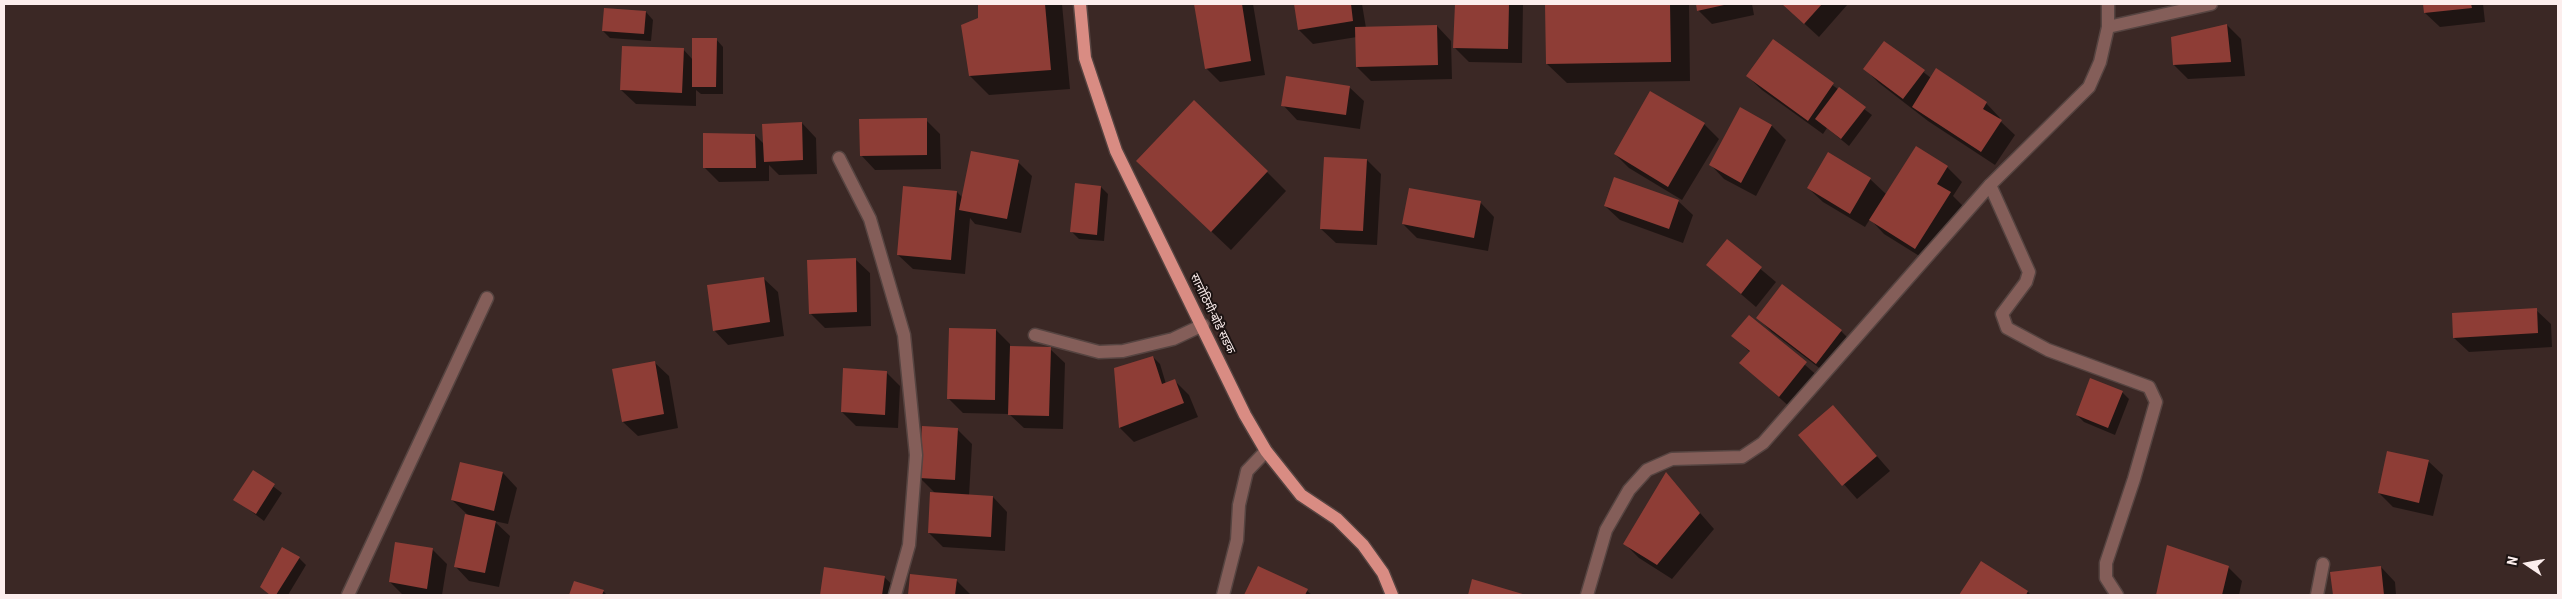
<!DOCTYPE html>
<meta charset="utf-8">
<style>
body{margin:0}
#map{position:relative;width:2562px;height:599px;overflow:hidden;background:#3b2825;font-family:"Roboto Condensed",sans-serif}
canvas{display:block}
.frame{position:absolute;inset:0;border:5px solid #fceeed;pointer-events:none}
.north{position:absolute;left:2502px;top:539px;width:50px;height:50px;-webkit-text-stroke:4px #1c1312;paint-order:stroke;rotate:282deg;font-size:14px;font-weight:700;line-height:20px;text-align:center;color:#fceeed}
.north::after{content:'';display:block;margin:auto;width:18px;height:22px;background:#fceeed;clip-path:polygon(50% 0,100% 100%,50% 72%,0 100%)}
</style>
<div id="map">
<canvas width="2562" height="599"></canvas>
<div class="frame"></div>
<div class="north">N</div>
</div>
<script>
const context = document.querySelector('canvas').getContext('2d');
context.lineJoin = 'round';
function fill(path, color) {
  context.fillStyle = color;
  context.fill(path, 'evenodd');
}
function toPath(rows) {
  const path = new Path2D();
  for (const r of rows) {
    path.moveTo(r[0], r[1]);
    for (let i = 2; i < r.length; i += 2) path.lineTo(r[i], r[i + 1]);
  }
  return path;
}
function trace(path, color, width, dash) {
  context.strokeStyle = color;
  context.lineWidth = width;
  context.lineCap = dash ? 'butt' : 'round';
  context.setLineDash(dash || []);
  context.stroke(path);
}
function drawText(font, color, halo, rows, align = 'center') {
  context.font = font + ' "Roboto Condensed","Noto Sans Devanagari",sans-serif';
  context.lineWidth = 4;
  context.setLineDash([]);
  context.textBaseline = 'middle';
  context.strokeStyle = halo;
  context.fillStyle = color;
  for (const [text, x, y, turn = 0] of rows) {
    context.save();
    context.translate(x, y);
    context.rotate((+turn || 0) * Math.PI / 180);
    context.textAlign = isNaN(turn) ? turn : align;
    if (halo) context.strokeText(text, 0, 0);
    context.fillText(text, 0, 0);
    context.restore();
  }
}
const shadow = toPath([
 [979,4,1062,4,1070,89,989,95,970,76,979,18],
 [1195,4,1253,4,1265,75,1220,82,1206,68],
 [1295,4,1362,4,1366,28,1437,26,1451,41,1452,79,1371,81,1357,67,1357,37,1313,44,1299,30],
 [1456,4,1523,4,1522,63,1469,62,1455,48],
 [1546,4,1689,4,1690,81,1567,83,1547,64],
 [1697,4,1752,4,1754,15,1712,24,1698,10],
 [1783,4,1848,4,1819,37],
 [2424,4,2483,4,2485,22,2440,27,2425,13],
 [646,12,653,20,651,41,610,38,603,31],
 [2227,25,2241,39,2245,76,2188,79,2174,65],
 [716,39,723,47,723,94,701,94,696,90,696,106,636,104,621,90,683,49,693,60],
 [1773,40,1872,115,1849,146,1827,128,1823,134,1762,90,1747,76],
 [1885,42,1931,78,1986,103,2000,118,1999,120,2015,135,1995,165,1928,121,1879,83,1865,69],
 [1349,87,1364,101,1360,129,1297,120,1283,105],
 [1651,93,1704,124,1719,139,1682,200,1629,168,1615,154],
 [1740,108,1772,126,1786,140,1756,196,1724,179,1710,164],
 [926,120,940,134,941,169,875,170,861,155],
 [802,123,816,138,817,174,779,175,769,165,769,181,719,182,704,167,755,135,764,144],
 [1916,147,1947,167,1962,182,1953,196,1964,207,1929,262,1884,234,1870,219,1865,227,1823,202,1808,188,1829,154,1870,179,1886,194],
 [1367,160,1381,174,1377,245,1336,243,1321,229],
 [1018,162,1032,176,1021,233,975,224,970,218,965,274,913,269,898,255,957,192,963,198],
 [1267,172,1286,191,1231,250,1158,181],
 [1101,187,1108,194,1104,241,1079,239,1072,232],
 [1678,201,1693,215,1683,243,1620,220,1605,206],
 [1480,202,1494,217,1488,251,1417,238,1403,224],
 [1727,241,1776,282,1756,307,1707,265],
 [855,259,870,273,871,326,825,328,811,314],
 [763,278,778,292,784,336,728,345,714,330],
 [2536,310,2551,324,2552,347,2469,352,2454,338],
 [1749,316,1820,378,1793,410,1741,363,1750,352,1733,336],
 [1758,318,1841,331,1855,345,1831,377,1772,332],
 [996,330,1010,344,1010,347,1050,349,1065,363,1063,429,1024,428,1009,414,963,413,949,399],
 [1153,357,1160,364,1166,384,1175,381,1189,395,1198,417,1134,442,1120,428,1115,369],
 [654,362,669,376,678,428,638,436,623,422],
 [886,372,900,386,898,428,856,426,842,412],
 [2122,392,2129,399,2115,435,2084,422,2077,415],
 [1833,406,1890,471,1857,499,1800,435],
 [957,429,972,444,969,496,993,497,1007,512,1005,551,943,547,929,533,936,494,920,478],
 [2428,461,2443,475,2433,516,2393,507,2379,493],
 [254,472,282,493,264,521,235,499],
 [503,473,517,488,508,524,494,521,510,536,499,587,469,581,455,566,469,516,452,500],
 [1666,474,1714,529,1672,579,1639,558,1625,544],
 [2168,546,2228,567,2242,581,2239,595,2157,595],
 [432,549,447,564,442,595,403,595,390,582],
 [299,558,306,565,288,595,271,595,262,587],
 [1982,563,2028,592,2031,595,1960,595],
 [1258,567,1307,591,1312,595,1245,595],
 [2381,567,2395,582,2396,595,2334,595,2332,573],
 [825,568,884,577,899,591,898,595,821,595],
 [911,575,957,581,971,595,909,595],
 [1472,581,1524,595,1469,595],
 [574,582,603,591,607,595,570,595]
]);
const building = toPath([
 [978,4,1045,4,1051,70,969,76,961,25,978,18],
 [1194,4,1242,4,1251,61,1205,69],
 [1294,4,1351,4,1353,21,1298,30],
 [1455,4,1509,4,1508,49,1453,48],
 [1545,4,1670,4,1671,62,1546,64],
 [1696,4,1724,4,1724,5,1697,11],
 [1782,4,1822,4,1804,24],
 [2423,4,2471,4,2472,8,2424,13],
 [604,8,646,11,644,34,602,31],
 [2227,24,2231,62,2173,65,2171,37],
 [1437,25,1438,65,1356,67,1355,27],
 [692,38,717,38,716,87,692,87],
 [1773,39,1834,83,1808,121,1746,76],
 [1884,41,1925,70,1903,99,1863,69],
 [622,46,684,48,682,93,620,90],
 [1936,68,1987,102,1983,109,2002,120,1981,152,1912,107],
 [1286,76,1350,86,1346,115,1281,106],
 [1839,87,1866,107,1841,139,1815,119],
 [1650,91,1705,123,1668,187,1614,154],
 [1194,100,1268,171,1211,232,1136,161],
 [1740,107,1772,125,1741,183,1709,165],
 [927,118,927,155,860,156,859,119],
 [802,122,803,160,764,162,762,124],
 [703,133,755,134,756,168,703,168],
 [1916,146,1948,166,1937,184,1951,192,1915,249,1869,220],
 [971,151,1019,160,1007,219,959,210],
 [1828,152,1871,178,1850,214,1807,188],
 [1324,157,1367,159,1363,231,1320,229],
 [1614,177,1679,200,1669,229,1604,206],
 [1075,183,1101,186,1097,235,1070,232],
 [903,186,957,191,951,260,897,255],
 [1409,188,1481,201,1474,238,1402,224],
 [1727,239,1762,267,1741,294,1706,265],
 [856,258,857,312,809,314,807,260],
 [764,277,770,322,713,331,707,285],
 [1782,284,1842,330,1816,364,1756,318],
 [2537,308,2538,333,2453,338,2452,313],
 [1749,315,1807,362,1779,397,1739,363,1750,351,1731,336],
 [949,328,996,329,995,400,947,399],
 [1010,346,1051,347,1049,416,1008,415],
 [1153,356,1162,384,1175,379,1184,403,1119,428,1114,368],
 [655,361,664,414,622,422,612,369],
 [843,368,887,371,885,415,841,412],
 [2090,378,2123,391,2108,428,2076,415],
 [1833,405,1877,456,1842,486,1798,435],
 [922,426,958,428,955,480,919,478],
 [2387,451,2429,460,2419,503,2378,493],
 [460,462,503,472,494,511,451,500],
 [253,470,275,484,256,514,233,500],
 [1666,472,1700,513,1657,565,1623,544],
 [930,492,993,496,991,537,928,533],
 [465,514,496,521,485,573,454,567],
 [395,542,433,548,427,589,389,582],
 [2167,545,2229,566,2222,595,2156,595],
 [282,547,300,557,276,595,270,595,260,587],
 [1981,561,2028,591,2026,595,1959,595],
 [1258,566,1308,589,1305,595,1244,595],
 [2381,566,2384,595,2333,595,2330,572],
 [824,567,885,576,882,595,820,595],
 [910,574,957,579,955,595,908,595],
 [1472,579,1526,595,1468,595],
 [574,581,604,590,602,595,569,595]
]);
const service = toPath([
 [1990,185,2029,272,2026,282,2002,314,2007,328,2048,350,2149,387,2156,402,2134,479,2106,563,2106,578,2117,595],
 [1035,335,1099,352,1123,351,1173,339,1203,325],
 [2317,595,2323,564]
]);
const minor = toPath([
 [2108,27,2211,4],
 [839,158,870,219,904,335,916,455,909,545,895,595],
 [348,595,487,298],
 [1223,595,1237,540,1239,505,1247,471,1266,451],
 [1587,595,1606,530,1629,490,1647,470,1672,459,1742,457,1763,443,1990,185,2089,87,2100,62,2108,27,2108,4]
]);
const primary = toPath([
 [1080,4,1085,58,1116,151,1245,415,1266,451,1301,495,1337,519,1363,545,1383,573,1392,595]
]);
const streetNames = [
 ["सानोठिमी-बोडे सडक",1212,314,64]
];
fill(shadow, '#0007');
fill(building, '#8e3d36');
trace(service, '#564441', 15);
trace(minor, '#564441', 15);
trace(primary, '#564441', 15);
trace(service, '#845e59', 12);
trace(minor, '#845e59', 12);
trace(primary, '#d98c83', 12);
drawText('12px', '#fceeed', '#1c1312', streetNames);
</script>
